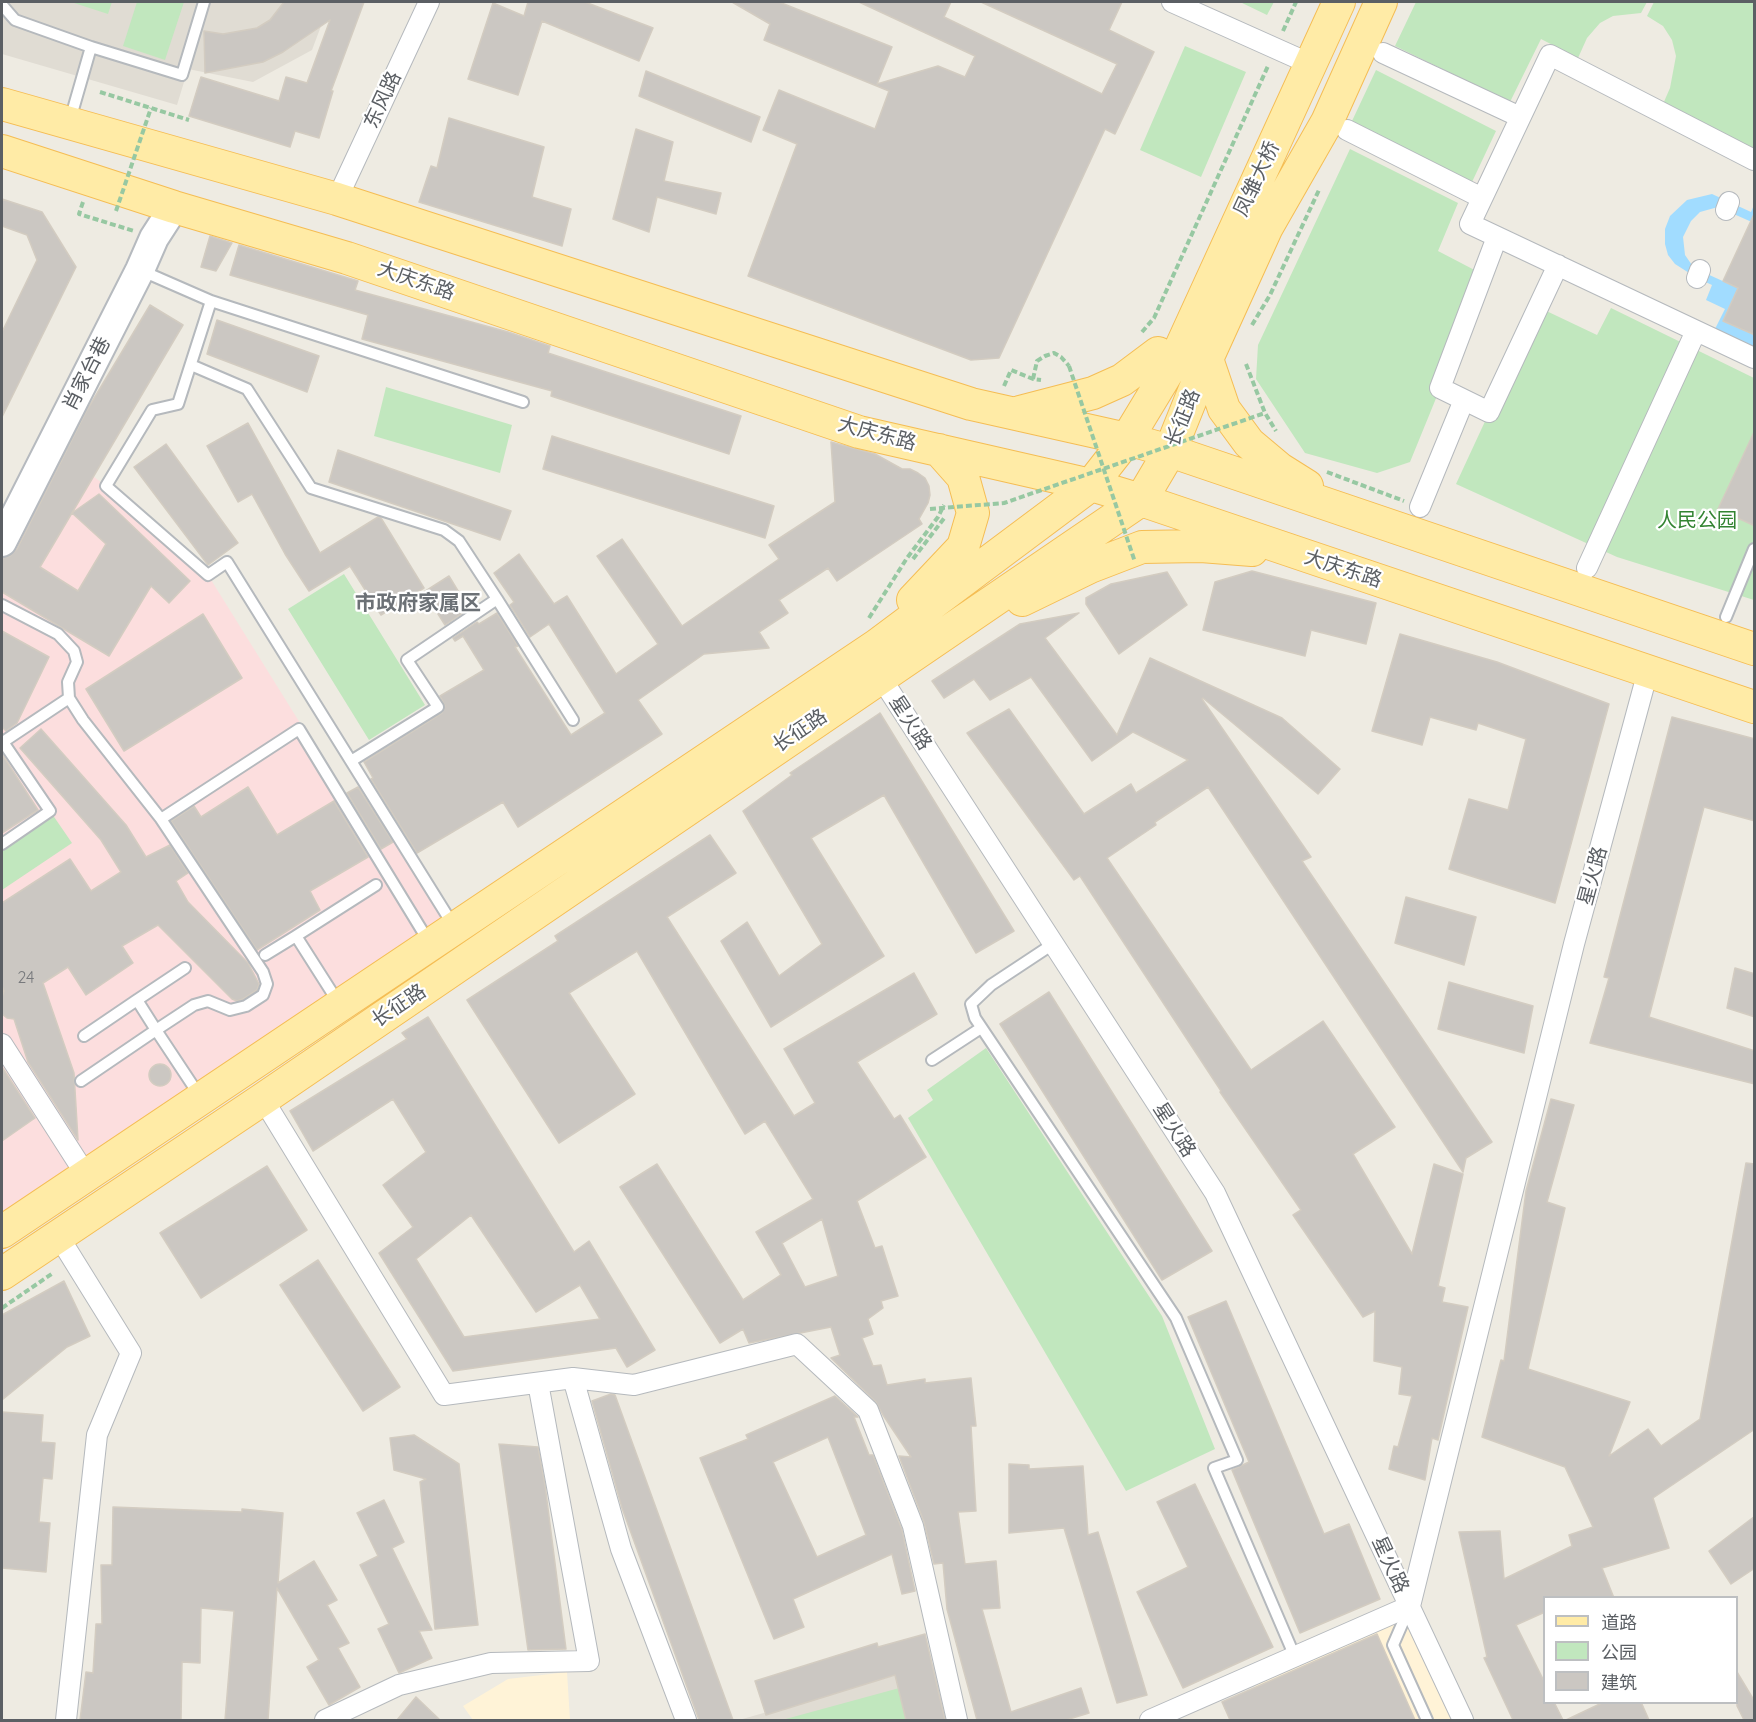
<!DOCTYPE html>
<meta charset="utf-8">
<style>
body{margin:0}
#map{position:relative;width:1756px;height:1722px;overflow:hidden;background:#eeebe2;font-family:Quicksand,"Noto Sans SC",sans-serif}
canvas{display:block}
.frame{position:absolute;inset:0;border:3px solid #5b5f64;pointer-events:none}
.legend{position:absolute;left:1543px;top:1596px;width:195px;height:108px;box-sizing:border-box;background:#fff;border:2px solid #bdbfc1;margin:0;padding:8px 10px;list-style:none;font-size:18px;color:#5b5f64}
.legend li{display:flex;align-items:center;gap:12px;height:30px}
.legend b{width:30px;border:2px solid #bdbfc1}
</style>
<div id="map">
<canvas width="1756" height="1722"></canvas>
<div class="frame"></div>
<ul class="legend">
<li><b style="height:8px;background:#ffeba6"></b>道路</li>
<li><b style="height:16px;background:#c1e7be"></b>公园</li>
<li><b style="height:16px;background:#cbc7c2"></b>建筑</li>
</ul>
</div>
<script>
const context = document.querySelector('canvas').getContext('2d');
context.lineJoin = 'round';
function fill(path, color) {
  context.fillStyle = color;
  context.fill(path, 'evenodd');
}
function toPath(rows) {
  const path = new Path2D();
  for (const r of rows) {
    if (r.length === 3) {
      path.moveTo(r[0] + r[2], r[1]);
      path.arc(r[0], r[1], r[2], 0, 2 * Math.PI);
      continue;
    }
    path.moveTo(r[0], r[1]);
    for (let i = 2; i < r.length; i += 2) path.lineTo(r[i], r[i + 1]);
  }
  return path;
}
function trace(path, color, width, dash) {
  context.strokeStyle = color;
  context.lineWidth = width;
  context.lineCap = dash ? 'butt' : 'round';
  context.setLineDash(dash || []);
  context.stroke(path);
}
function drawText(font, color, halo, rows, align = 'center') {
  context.font = font + ' Quicksand,"Noto Sans SC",sans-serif';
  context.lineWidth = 4.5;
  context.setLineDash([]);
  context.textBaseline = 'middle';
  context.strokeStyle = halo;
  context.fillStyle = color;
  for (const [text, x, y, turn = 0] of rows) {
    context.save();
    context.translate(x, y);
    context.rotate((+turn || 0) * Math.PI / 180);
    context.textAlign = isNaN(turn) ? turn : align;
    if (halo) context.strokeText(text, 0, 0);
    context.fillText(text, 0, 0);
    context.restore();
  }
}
const commercial = toPath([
 [1410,1606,1463,1720,1271,1720,1250,1676],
 [567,1672,570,1720,473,1720,463,1706,508,1679]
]);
const education = toPath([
 [2,2,330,2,312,50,253,82,188,69,177,105,2,54],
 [939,1663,950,1720,739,1720]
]);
const medical = toPath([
 [52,445,106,486,208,575,379,850,399,838,455,928,2,1232,2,542]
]);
const green = toPath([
 [71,2,112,2,108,14],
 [137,2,184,2,165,60,123,46],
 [1240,2,1274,2,1267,15],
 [1416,2,1647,2,1641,13,1613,16,1600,23,1587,38,1578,58,1541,39,1510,102,1395,46],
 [1654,2,1754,2,1754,151,1663,104,1670,88,1676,56,1672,40,1663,26,1647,16],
 [1185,46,1246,72,1201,177,1140,150],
 [1376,70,1496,131,1472,182,1352,121],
 [1350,149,1458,203,1438,251,1486,276,1410,462,1377,473,1305,453,1256,379,1258,345],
 [1538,307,1597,335,1611,308,1754,378,1754,600,1617,557,1456,484],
 [386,387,512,425,500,473,374,436],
 [344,574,425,705,369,740,288,609],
 [50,811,72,843,2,890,2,844],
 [986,1048,1162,1316,1215,1449,1126,1491,908,1118,933,1100,927,1090],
 [914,1684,921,1720,782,1720]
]);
const water = toPath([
 [1712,194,1751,212,1754,205,1754,223,1718,207,1700,212,1691,221,1683,237,1685,255,1694,268,1738,288,1724,321,1754,335,1754,352,1713,333,1725,309,1706,300,1712,285,1697,278,1675,264,1668,255,1665,244,1665,229,1670,216,1687,200]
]);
const building = toPath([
 [284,2,364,2,331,91,333,91,319,138,295,131,290,147,189,116,201,77,279,101,286,77,307,83,330,20,283,52,263,62,205,73,204,31,223,34,257,28,270,20,284,2],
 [528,2,585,2,653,28,639,61,542,21,518,95,468,79,493,3,524,16,528,2],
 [732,2,779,2,892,47,877,84,938,66,965,77,975,56,859,2,951,2,944,17,1102,94,1117,64,981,2,1122,2,1109,30,1154,52,1115,134,1105,129,999,358,971,360,748,276,797,144,763,130,779,90,875,129,889,91,764,40,770,24,732,2],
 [646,71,760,117,751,142,639,96,646,71],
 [449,118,544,147,532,197,571,209,562,246,419,202,431,166,437,168,449,118],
 [636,129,673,142,664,181,721,193,716,214,657,197,649,232,613,219,636,129],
 [2,199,42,212,76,267,2,417,2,332,37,260,27,235,2,226,2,199],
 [1755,212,1755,335,1723,321,1738,288,1723,281,1755,212],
 [210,236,232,243,216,271,201,267,210,236],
 [239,245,358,281,355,290,508,332,550,346,548,353,741,416,729,454,551,396,552,391,362,339,368,315,230,275,239,245],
 [150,305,183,325,40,567,78,591,106,544,72,513,99,494,190,581,169,603,151,586,109,656,2,592,2,558,10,556,17,549,87,410,150,305],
 [217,320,319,356,307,392,207,354,217,320],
 [248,423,320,553,378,517,381,518,424,588,381,615,350,566,309,591,285,554,252,494,238,502,207,446,248,423],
 [1755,430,1755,526,1718,509,1755,430],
 [552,436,774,506,765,538,543,469,552,436],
 [831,442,875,454,902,469,910,469,918,473,925,478,929,486,930,495,928,503,919,519,922,524,837,581,828,568,779,600,788,613,759,632,769,648,704,654,638,700,662,734,518,827,503,802,417,853,371,779,373,778,364,762,442,713,445,706,440,696,484,670,463,636,455,641,453,638,477,622,479,624,497,613,518,646,515,647,571,735,605,713,549,624,530,637,510,605,514,602,494,573,519,554,554,604,567,596,616,674,658,644,597,556,622,539,682,626,779,559,769,545,835,502,831,442],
 [166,444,238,543,208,565,134,467,166,444],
 [338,450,511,511,500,540,329,482,338,450],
 [1252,571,1376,603,1366,644,1311,630,1305,656,1203,630,1215,582,1252,571],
 [1167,572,1187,605,1119,654,1086,604,1086,598,1111,584,1167,572],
 [449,576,469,609,445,625,424,592,449,576],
 [1079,613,1045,638,1117,735,1150,658,1282,718,1340,769,1318,794,1203,698,1202,699,1311,857,1302,861,1492,1142,1466,1158,1463,1172,1208,787,1155,822,1156,825,1107,858,1251,1070,1323,1021,1395,1127,1353,1154,1412,1254,1434,1164,1463,1174,1438,1286,1445,1288,1442,1302,1468,1307,1438,1440,1432,1438,1425,1480,1389,1469,1394,1446,1398,1447,1412,1396,1399,1394,1402,1367,1374,1361,1375,1311,1363,1317,1293,1215,1301,1210,1220,1092,1221,1091,1080,876,1074,880,967,733,1009,709,1084,814,1131,784,1136,793,1188,760,1133,732,1092,761,1031,677,990,700,974,679,944,698,932,681,1020,624,1079,613],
 [203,614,242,678,124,751,86,689,203,614],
 [2,631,49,657,17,723,6,731,2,727,2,631],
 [1400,634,1497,662,1609,704,1555,903,1449,869,1469,799,1508,810,1526,739,1478,723,1476,730,1430,717,1422,745,1372,731,1400,634],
 [880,713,1014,931,976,953,884,795,811,838,884,956,771,1027,721,941,747,922,779,976,822,944,743,811,792,775,790,773,880,713],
 [1672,717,1755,739,1755,821,1704,807,1649,1017,1755,1051,1755,1084,1590,1043,1609,978,1604,977,1672,717],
 [41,729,126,825,146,857,170,845,188,873,176,881,188,902,248,963,259,984,257,990,243,999,237,1001,232,999,158,925,122,946,133,963,86,995,68,967,43,983,74,1073,78,1140,28,1062,14,1019,7,1018,2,1014,2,997,4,991,2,986,2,903,70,859,91,891,121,872,101,840,20,748,41,729],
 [2,754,38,810,2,833,2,754],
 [248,787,277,835,334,801,368,857,310,891,320,910,257,950,171,821,194,806,201,817,248,787],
 [358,787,393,842,381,849,347,793,358,787],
 [710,835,736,873,667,917,794,1116,815,1103,784,1049,914,973,937,1014,857,1062,894,1119,900,1115,926,1157,857,1201,875,1248,882,1246,898,1296,881,1301,883,1308,868,1319,873,1334,862,1338,873,1366,881,1365,887,1385,925,1379,925,1383,971,1378,976,1426,971,1426,976,1511,958,1512,965,1564,996,1561,1000,1608,982,1609,1011,1712,1081,1688,1089,1713,1066,1720,977,1720,947,1609,943,1563,934,1564,924,1522,899,1456,911,1457,883,1415,876,1402,831,1358,840,1355,831,1327,749,1343,743,1329,720,1343,620,1187,657,1164,743,1300,781,1275,756,1232,813,1199,765,1121,745,1134,637,951,569,993,635,1094,559,1143,467,1000,558,941,555,936,710,835],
 [822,1219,838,1276,805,1287,782,1243,822,1219],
 [1406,897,1476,917,1464,965,1395,943,1406,897],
 [1735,968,1755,974,1755,1017,1727,1008,1735,968],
 [1449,982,1533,1006,1524,1053,1438,1029,1449,982],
 [1049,992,1212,1251,1162,1280,1000,1024,1049,992],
 [428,1017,574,1252,589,1241,655,1350,627,1367,616,1348,453,1371,379,1253,413,1227,383,1185,426,1152,393,1099,313,1151,290,1111,407,1039,402,1033,428,1017],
 [471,1215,536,1312,580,1285,600,1319,464,1337,416,1259,471,1215],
 [160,1075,11],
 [2,1067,35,1118,2,1141,2,1067],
 [1551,1099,1574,1105,1547,1202,1565,1208,1528,1369,1630,1402,1609,1456,1648,1429,1661,1446,1700,1419,1746,1163,1755,1164,1755,1429,1653,1498,1669,1548,1602,1568,1614,1598,1545,1598,1545,1612,1516,1625,1545,1683,1545,1702,1554,1702,1563,1720,1513,1720,1484,1658,1487,1657,1459,1532,1500,1531,1504,1579,1572,1546,1569,1535,1593,1527,1565,1467,1482,1437,1501,1360,1504,1361,1526,1191,1551,1099],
 [267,1166,307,1230,201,1298,160,1233,267,1166],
 [318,1260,400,1387,363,1411,280,1285,318,1260],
 [64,1281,90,1336,67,1347,2,1400,2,1315,64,1281],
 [1226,1301,1324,1534,1349,1524,1380,1599,1300,1633,1232,1470,1249,1462,1188,1317,1226,1301],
 [611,1394,615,1395,733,1720,699,1720,622,1508,592,1401,611,1394],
 [835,1396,858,1417,854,1417,869,1455,873,1455,902,1530,915,1591,902,1594,892,1554,793,1599,804,1627,774,1639,700,1458,748,1439,746,1435,835,1396],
 [828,1437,866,1535,817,1557,773,1462,828,1437],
 [2,1412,43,1415,41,1442,55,1443,52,1479,43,1478,39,1522,50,1523,46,1572,2,1568,2,1412],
 [414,1435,459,1464,478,1625,435,1629,420,1482,426,1479,394,1470,390,1438,414,1435],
 [499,1444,538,1447,545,1485,566,1649,528,1650,499,1444],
 [1009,1464,1029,1465,1029,1469,1083,1466,1088,1535,1098,1532,1147,1695,1117,1703,1064,1528,1009,1533,1009,1464],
 [1195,1484,1273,1647,1183,1688,1137,1592,1188,1567,1157,1502,1195,1484],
 [384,1500,404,1542,392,1548,432,1630,419,1631,432,1658,399,1673,378,1629,389,1624,360,1565,378,1556,357,1513,384,1500],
 [113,1507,242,1512,242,1509,283,1513,278,1583,314,1561,337,1600,327,1605,349,1643,338,1648,360,1687,329,1705,307,1667,319,1660,277,1588,268,1720,225,1720,234,1611,201,1608,200,1663,182,1662,181,1720,80,1720,86,1672,93,1673,96,1624,102,1624,101,1565,112,1565,113,1507],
 [1755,1516,1755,1568,1731,1584,1709,1551,1755,1516],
 [925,1634,945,1720,906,1720,895,1675,766,1715,755,1681,877,1643,878,1647,925,1634],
 [1377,1634,1415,1720,1230,1720,1222,1702,1377,1634],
 [1737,1672,1755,1702,1755,1720,1744,1720,1737,1706,1737,1672],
 [416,1697,440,1720,397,1720,416,1697],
 [1604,1702,1641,1702,1649,1720,1566,1720,1604,1702]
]);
const path = toPath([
 [1283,31,1296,2],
 [100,92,189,120],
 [83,202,79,214,134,231],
 [1252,325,1270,295,1319,190],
 [1142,332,1154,318,1268,66],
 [1246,364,1265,413,1276,431],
 [1033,379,1037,361,1045,356,1054,353,1061,357,1069,366],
 [1004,386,1011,370,1033,379,1041,380],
 [1327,472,1404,501],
 [913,559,945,517],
 [869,618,907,558,938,517,944,505],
 [2,1308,53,1273]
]);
const lane = toPath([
 [2,5,15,20,91,47],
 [70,120,91,47,182,75,204,2],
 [140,270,211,301,178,404,152,410,106,486,208,575,227,562,453,925],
 [211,301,523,402],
 [191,365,247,389,311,488,444,530,459,541,497,599],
 [2,605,58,634,74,651,77,662,68,682,69,698,83,720,161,819,299,729,429,942],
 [1726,617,1754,549],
 [351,761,438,707,407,660,497,599,573,720],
 [161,819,263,972,267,984,263,995,246,1006,230,1010,208,1001,194,1005,156,1030,199,1095],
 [2,844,50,811,3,742,69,698],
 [296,936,376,885],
 [1053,944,991,985,971,1004,975,1018,1176,1318,1237,1460,1214,1468,1295,1657],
 [265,955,296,936,338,1002],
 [137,1000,185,968],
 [932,1060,981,1028],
 [81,1081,156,1030,137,1000,84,1036],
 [1410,1606,1393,1645,1427,1720]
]);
const street = toPath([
 [1172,2,1297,58],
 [1383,53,1520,117],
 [1347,130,1482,198],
 [1754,160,1550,55,1470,224,1754,358],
 [337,199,429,2],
 [1726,210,1729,202],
 [1497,237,1440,388,1489,412,1558,265],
 [1697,278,1700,270],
 [1420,507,1464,400],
 [1587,568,1696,331],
 [885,684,1215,1193,1463,1720],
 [2,1044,86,1175],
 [263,1099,444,1395,573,1378,621,1549,686,1720],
 [59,1237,131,1353,97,1435,66,1720],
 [573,1378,634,1385,797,1344,868,1410,913,1526,957,1720],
 [325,1720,399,1685,491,1663,589,1661,538,1383],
 [1150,1720,1410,1606,1574,944,1648,671]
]);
const secondary = toPath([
 [2,542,140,270,154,238,174,207]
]);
const primary = toPath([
 [2,104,337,199,971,404,1127,439,1170,451,1754,649],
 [2,151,174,207,347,258,859,432,1091,485,1141,500,1754,707],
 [1207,359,1224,409,1249,443,1280,469,1307,486],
 [1020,412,1093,393,1122,380,1158,353],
 [913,600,963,547,973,513,963,477,939,450],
 [1022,600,1090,567,1142,547,1201,546,1252,550],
 [2,1232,877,645,1091,485,1127,439,1176,358,1339,2],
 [2,1274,263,1099,1141,500,1170,451,1207,359,1267,227,1327,122,1381,2]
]);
const pathBridge = toPath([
 [116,211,151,108],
 [1069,366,1135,562],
 [930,509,1004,503,1265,413]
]);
const numberNames = [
 ["24",26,978]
];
const streetNames = [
 ["东风路",383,100,-65],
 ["凤雏大桥",1257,179,-65],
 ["大庆东路",416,281,19],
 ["肖家台巷",87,374,-63],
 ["长征路",1183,418,-68],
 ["大庆东路",877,434,15],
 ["大庆东路",1343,569,18],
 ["星火路",910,723,57],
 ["长征路",800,731,-34],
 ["星火路",1593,876,-75],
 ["长征路",399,1006,-34],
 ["星火路",1174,1130,57],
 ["星火路",1390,1565,65]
];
const parkNames = [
 ["人民公园",1697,521]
];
const neighbourhoodNames = [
 ["市政府家属区",418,604]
];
fill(commercial, '#fff3d7');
fill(education, '#e0dcd3');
fill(medical, '#fcdede');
fill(green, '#c1e7be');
fill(water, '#a1dcff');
fill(building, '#cbc7c2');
trace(building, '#d3ccc1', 1.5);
trace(lane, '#b5b9bd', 14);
trace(street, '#b5b9bd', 22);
trace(secondary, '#b6babf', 32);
trace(primary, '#f5bd54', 34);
trace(path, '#97c8a2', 4, [6, 3]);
trace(lane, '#fff', 10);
trace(street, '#fff', 20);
trace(secondary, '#fff', 28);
trace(primary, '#ffeba6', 32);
trace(pathBridge, '#97c8a2', 4, [6, 3]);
drawText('16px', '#77797c', null, numberNames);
drawText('20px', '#5b5f64', '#fff', streetNames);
drawText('20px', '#338432', '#fff', parkNames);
drawText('bold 21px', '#6c7176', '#fff', neighbourhoodNames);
</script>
